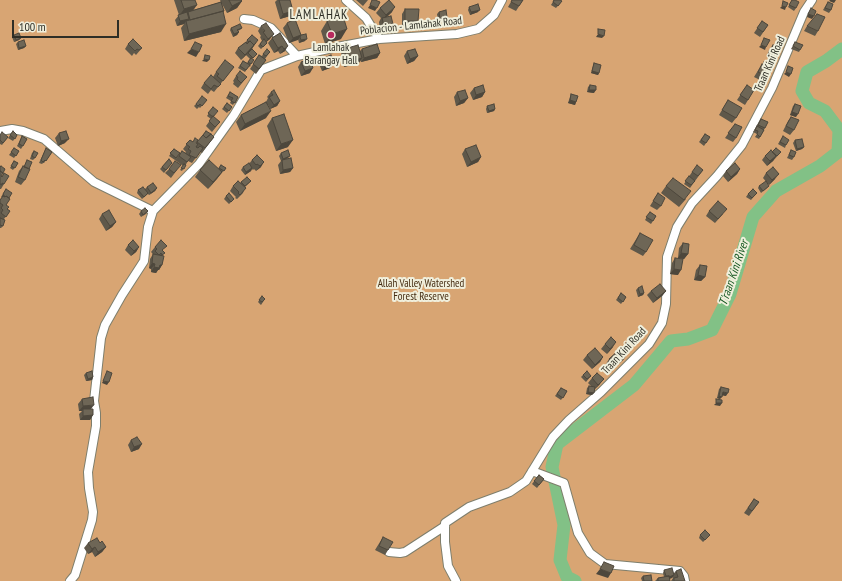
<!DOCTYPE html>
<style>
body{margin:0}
#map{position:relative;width:842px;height:581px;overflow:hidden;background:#e3e2cf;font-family:"PT Sans Narrow",sans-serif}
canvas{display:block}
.scale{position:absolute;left:12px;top:20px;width:107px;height:18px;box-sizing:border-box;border:2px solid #2e2e26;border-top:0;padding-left:5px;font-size:12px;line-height:14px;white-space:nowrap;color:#2e2e26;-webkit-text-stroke:3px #f0efdc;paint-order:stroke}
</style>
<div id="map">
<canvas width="842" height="581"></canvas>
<div class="scale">100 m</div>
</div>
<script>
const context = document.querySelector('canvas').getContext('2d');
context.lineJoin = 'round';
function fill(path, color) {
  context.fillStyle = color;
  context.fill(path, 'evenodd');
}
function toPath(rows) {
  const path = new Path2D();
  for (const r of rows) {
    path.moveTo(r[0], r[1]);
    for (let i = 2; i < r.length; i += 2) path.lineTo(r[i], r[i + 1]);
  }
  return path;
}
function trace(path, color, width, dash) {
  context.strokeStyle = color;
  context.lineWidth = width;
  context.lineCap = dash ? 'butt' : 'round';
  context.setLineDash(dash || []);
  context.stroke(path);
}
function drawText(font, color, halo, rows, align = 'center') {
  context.font = font + ' "PT Sans Narrow",sans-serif';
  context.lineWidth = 4;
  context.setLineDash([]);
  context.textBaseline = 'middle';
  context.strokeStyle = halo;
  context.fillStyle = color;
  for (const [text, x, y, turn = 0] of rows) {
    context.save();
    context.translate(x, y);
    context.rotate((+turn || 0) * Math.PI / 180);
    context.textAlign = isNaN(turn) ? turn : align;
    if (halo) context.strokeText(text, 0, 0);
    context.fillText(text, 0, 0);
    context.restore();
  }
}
const green = toPath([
 [0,0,842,0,842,581,0,581]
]);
const river = toPath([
 [575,581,567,577,560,560,564,525,552,467,557,444,634,385,671,341,688,339,712,330,730,294,753,217,776,191,820,166,838,152,839,130,825,111,809,103,802,91,807,72,826,61,842,49]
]);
const street = toPath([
 [346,0,366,18,379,39],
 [244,19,253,20,271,28,297,56],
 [0,131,12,129,23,131,44,139,94,182,153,211,199,164,234,115,261,70,297,56,337,47,379,39,457,34,478,29,494,15,502,0],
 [532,471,564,483,578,533,590,553,605,564,680,571,684,576,685,581],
 [389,552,400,553,405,552,445,526],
 [70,581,75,575,92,520,93,512,89,488,88,472,96,426,96,413,94,401,101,338,105,325,122,295,144,261,148,227,153,211],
 [456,581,448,566,445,542,445,523,469,507,510,492,526,481,553,437,569,420,601,392,649,344,662,323,666,304,667,257,677,227,692,203,717,176,742,145,772,88,804,12,812,0]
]);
const wall = toPath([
 [174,0,195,0,193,10,221,2,220,0,241,0,242,1,237,8,227,13,222,4,224,11,223,12,221,32,184,41,181,28,184,24,177,26,175,20,179,15],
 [277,0,290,0,290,16,280,19,275,2],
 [356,0,368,0,363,6],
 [512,0,523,0,516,11,508,7],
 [554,0,562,1,556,8,551,5],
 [792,0,796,8,794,11,788,7],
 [828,2,831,10,829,13,823,10],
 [469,7,478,12,470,15,468,10],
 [380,8,392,12,387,17,390,29,380,31,379,22,381,18,376,13],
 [405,9,418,21,415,26,402,26,402,14],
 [439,12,447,17,446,19,438,21,437,14],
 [327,21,341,39,325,44,321,31],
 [762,21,768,25,760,37,754,33],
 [287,23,301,35,305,41,299,43,298,39,289,43,283,28],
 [261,26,270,39,266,42,267,43,261,49,258,46,262,41,260,37,261,36,258,31],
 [807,26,818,31,815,36,804,31],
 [231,28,242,28,240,30,238,31,239,32,237,35,233,37,230,30],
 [280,33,285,51,280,54,278,51,274,53,268,43,272,38],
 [14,35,21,38,19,40,14,42,12,37],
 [247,40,256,43,251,50,241,60,235,53,238,48,246,42],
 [777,41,779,54,775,59,767,56,769,50,773,45,774,46],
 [18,42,26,46,24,48,18,50,16,44],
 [795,42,800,50,799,52,791,49],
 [128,44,142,48,136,55,134,53,132,56,125,49],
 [344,49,360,51,362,49,380,53,377,58,361,62,360,60,359,63,344,67,341,54],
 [407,51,418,56,414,61,407,64,404,56],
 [270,52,265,59,266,60,256,74,250,69,259,55,262,56,263,54],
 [248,53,257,54,252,59,251,64,250,67,249,66,245,72,238,68,243,61,247,63,250,59,246,55],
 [322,59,330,68,322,71,319,64],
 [301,62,310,73,301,76,298,67],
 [594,63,599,73,598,75,591,73,593,66],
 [762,64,768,66,768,77,764,82,754,77],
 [234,67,214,92,211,90,208,94,201,88,204,83,213,77,216,72],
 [236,76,247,77,238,88,233,84,234,82,233,81],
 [590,85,594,93,587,92,588,87],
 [747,85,748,100,745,105,737,100],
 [474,88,485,92,482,97,473,100,470,93],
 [230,92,238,97,233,105,230,103,231,101,226,98],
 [271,92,280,101,277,106,270,109,268,105,266,118,240,131,236,122,241,115,266,102,268,98,267,97],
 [457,92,468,98,464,103,456,106,454,97],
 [571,94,576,102,575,105,568,103],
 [207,100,200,108,199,107,197,109,194,106,196,104],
 [728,100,736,118,732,123,719,115],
 [227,103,232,107,227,113,222,109],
 [795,104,796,117,790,115,793,106],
 [487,106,495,109,494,111,487,113,486,109],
 [213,107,213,117,220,122,212,132,206,126,211,119,207,116],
 [791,117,794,130,790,135,783,131,788,121],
 [272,118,288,147,276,151,267,126],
 [761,119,765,128,759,139,755,137,757,134,753,132],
 [735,124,736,138,733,142,725,138],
 [13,131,17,135,13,141,8,138],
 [206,131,214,137,202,153,200,152,192,163,188,161,182,171,180,170,183,166,175,160,182,151,185,153,186,152,183,149,190,140,193,142,197,143],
 [59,133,65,143,58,146,55,138],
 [705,134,710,137,704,146,699,142],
 [0,135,8,137,2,145,0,144],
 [22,136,27,139,21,149,17,146],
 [783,136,786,145,785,148,778,144],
 [795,140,804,147,802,149,796,151,793,143],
 [14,148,19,151,14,158,9,155],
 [46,148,52,152,44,163,43,163,42,164,39,163],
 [174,149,180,153,175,160,169,156],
 [465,149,481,157,478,162,467,167,462,154],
 [791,150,794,157,792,160,787,158],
 [34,151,35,158,33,160,30,159,32,153],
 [772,152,781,152,773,161,767,166,762,160,765,156],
 [281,153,288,158,284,160,293,168,290,172,280,174,278,165,281,161,279,156],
 [257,155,261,167,256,171,254,169,253,170,252,169,251,171,245,175,241,170,243,167,249,164,252,160],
 [169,159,172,163,164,173,160,169],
 [27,160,25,180,21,185,15,182,19,171,23,166,24,167],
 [14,161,18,163,13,170,10,168],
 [221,165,226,168,208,189,195,177,200,170,218,169],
 [0,167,1,176,2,177,4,173,4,184,1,189,0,189],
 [169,169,177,170,171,178,165,173],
 [740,169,737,174,728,182,723,176,726,171],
 [703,170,690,188,684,184,692,172],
 [766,173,775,179,769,185,763,178],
 [251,181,245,187,243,193,237,199,235,198,236,197,230,191,233,186,240,183,241,182],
 [666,186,686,199,679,207,661,193],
 [759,186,769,186,767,188,761,193,758,188],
 [147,187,157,188,155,191,149,195,148,194,142,199,137,193,138,190,145,189],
 [6,189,9,198,6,205,7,209,10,211,4,219,3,226,1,228,0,228,0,200,2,197,1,197],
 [658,193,661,206,657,210,650,206],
 [757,193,751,200,746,197,748,194],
 [226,196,234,199,229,204,224,199],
 [141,211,148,211,146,214,141,217,139,214],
 [709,211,723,214,715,223,706,216],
 [650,212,656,216,651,224,645,220],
 [102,214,116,222,112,227,106,231,99,219],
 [640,233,646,252,643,256,630,249],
 [683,243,688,254,684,259,678,258,679,248],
 [128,245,139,247,136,252,131,256,125,250],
 [155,247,163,251,162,265,159,270,158,270,156,273,151,272,151,269,149,268,150,259,153,254,151,252],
 [675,258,678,275,670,274,672,263],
 [700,265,705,277,701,281,694,280,696,270],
 [638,288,644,293,643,295,638,297,636,290],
 [651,291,666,291,662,296,653,303,647,295],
 [621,293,626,297,621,304,616,300],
 [262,296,265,299,261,305,258,302],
 [605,344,613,347,607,354,601,349],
 [587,355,603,357,600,362,592,369,583,360],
 [609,359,624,359,612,370,606,364],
 [86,373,93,377,92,380,86,381,84,375],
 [583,375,591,376,586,382,581,377],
 [592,378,600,384,595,389,592,395,586,394,587,388,589,386,591,386,588,383],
 [721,387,726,396,722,395,720,399,717,398,719,389],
 [561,388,567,391,561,400,555,396],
 [82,399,93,415,90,420,80,420,79,414,82,411,79,411,78,404],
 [131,440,139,449,131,452,128,445],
 [539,475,544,479,537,488,532,484],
 [754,499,759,502,749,516,744,513],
 [700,535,710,535,703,542,699,538],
 [383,537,388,550,385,555,375,550],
 [88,543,100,543,106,547,102,552,95,557,92,552,88,554,84,548],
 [664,570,673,574,676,571,685,581,671,581,673,578,673,577,672,578,669,579,670,581,655,581,658,578,664,577,663,573],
 [643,576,652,581,642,581,641,578]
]);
const shadedWall = toPath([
 [830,0,836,0,834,3,829,1],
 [242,1,237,8,227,13,232,6],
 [197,5,192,12,188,12,186,14,179,16,184,9],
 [370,5,377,8,375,11,368,8],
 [782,6,786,7,785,10,780,8],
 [395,7,392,12,383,20,386,15],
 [480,10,478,12,470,15,471,12],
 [293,11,290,16,280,19,283,14],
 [808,14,814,16,812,19,807,17],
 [447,17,446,19,438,21,440,19],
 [189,19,186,23,186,21,184,24,177,26,180,21],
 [405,21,418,21,415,26,402,26],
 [226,24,221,32,184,41,189,34],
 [393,24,390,29,380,31,384,26],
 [347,29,341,39,325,44,332,34],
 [239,32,237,35,233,37,234,34],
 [274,34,270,39,264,44,268,39],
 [598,34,604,36,602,38,596,37],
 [301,35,298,40,289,43,293,38],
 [21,38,19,40,14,42,16,40],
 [307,39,305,41,299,43,301,40],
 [258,40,251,50,241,60,245,55],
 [761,45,766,47,765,50,759,47],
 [26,46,24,48,18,50,19,48],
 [282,46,278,51,274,53,278,48],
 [288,46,285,51,280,54,284,49],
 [191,49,199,52,196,57,187,53],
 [770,51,779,54,775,59,767,56],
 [380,53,377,58,361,62,364,58],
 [418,56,414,61,407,64,410,59],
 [362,58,359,63,344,67,348,62],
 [204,59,209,60,207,62,202,61],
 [334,63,330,68,322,71,325,66],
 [313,68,310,73,301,76,305,71],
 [592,71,599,73,598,75,591,73],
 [786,72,791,74,789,77,784,74],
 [589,90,596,90,594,93,587,92],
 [485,92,482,97,473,100,476,95],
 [468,98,464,103,456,106,460,101],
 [570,100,576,102,575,105,568,103],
 [280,101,277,106,270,109,274,105],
 [495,109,494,111,487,113,489,111],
 [271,111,266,118,240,131,245,124],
 [792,112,798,114,796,117,790,115],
 [69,139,65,143,58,146,61,141],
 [293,140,288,147,276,151,281,144],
 [804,147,802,149,796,151,797,149],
 [290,156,288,158,281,161,283,159],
 [776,156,773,161,767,166,770,161],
 [481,157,478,162,467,167,471,162],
 [264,162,261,167,256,171,260,166],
 [252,168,251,171,245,175,246,172],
 [293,168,290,172,280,174,283,170],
 [740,169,737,174,728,182,731,177],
 [222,172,217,179,208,189,213,182],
 [779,174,775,179,769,185,772,180],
 [157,188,155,191,149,195,151,193],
 [116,222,112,227,106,231,110,226],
 [139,247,136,252,131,256,134,251],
 [681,253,688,254,684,259,678,258],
 [152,263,155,264,151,269,149,268],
 [160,265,162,265,159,270,158,270,156,273,151,272,154,267],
 [674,269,681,270,678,275,670,274],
 [698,275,705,277,701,281,694,280],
 [666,291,662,296,653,303,657,298],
 [644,293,643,295,638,297,640,294],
 [616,342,613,347,607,354,610,349],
 [627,354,624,359,612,370,615,365],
 [603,357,600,362,592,369,595,365],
 [93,377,92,380,86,381,88,379],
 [604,379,600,384,595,389,598,385],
 [103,381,109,382,107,385,102,383],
 [588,392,594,393,592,395,586,394],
 [723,392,728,393,726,396,721,395],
 [719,396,722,397,720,399,717,398],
 [716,403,722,403,720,406,714,405],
 [94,405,91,409,83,409,82,411,79,411,83,406],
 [93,415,90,420,80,420,83,416],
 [142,444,139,449,131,452,134,447],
 [95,547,92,552,88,554,92,549],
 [106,547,102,552,95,557,98,552],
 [600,569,611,573,608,578,596,574],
 [674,575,672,578,665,580,666,577]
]);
const building = toPath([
 [181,0,195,0,197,5,184,9,181,0],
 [229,0,241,0,242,1,232,6,229,0],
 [279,0,290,0,293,11,283,14,279,0],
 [372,0,375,0,380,2,377,8,370,5,372,0],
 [389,0,395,7,386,15,380,8,389,0],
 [512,0,523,0,519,6,511,2,512,0],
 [554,0,560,0,562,1,558,6,553,2,554,0],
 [792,0,795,0,799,2,796,8,789,5,792,0],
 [783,1,788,3,786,7,782,6,783,1],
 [221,2,224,11,190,20,188,12,221,2],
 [828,2,833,4,831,10,825,8,828,2],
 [478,4,480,10,471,12,469,7,478,4],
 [811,8,816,11,814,16,808,14,811,8],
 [405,9,419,9,418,21,405,21,405,9],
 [446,10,447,17,440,19,439,12,446,10],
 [223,11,226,24,189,34,186,21,223,11],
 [187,12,189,19,180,21,178,15,187,12],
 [817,14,825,17,818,31,807,26,817,14],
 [343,16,347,29,332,34,327,21,343,16],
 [391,16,393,24,384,26,382,18,391,16],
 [295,19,301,35,293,38,287,23,295,19],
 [762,21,768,25,763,32,757,28,762,21],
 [266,23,274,34,268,39,263,32,265,31,261,26,266,23],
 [240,24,242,28,237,30,239,32,234,34,231,28,240,24],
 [598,29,605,30,604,36,598,34,598,29],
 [19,33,21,38,16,40,14,35,19,33],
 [280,33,288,46,284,49,282,46,278,48,272,38,280,33],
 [306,34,307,39,301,40,300,37,301,35,306,34],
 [252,35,258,40,254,45,250,41,249,42,247,40,252,35],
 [764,38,770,40,766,47,761,45,764,38],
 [133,39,142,48,139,50,137,49,135,51,128,44,133,39],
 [264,39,267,43,263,47,260,44,264,39],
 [24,40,26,46,19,48,18,42,24,40],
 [250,41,254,45,245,55,238,48,246,42,247,44,250,41],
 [777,41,783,43,781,49,781,48,775,46,777,41],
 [195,42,202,45,199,52,191,49,195,42],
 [795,42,803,45,800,50,793,46,795,42],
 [377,44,380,53,364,58,362,49,377,44],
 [358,45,362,58,348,62,344,49,358,45],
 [773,45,781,48,779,54,770,51,773,45],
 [252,49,257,54,253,58,248,53,252,49],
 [267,49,270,52,266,56,263,54,267,49],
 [415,49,418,56,410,59,407,51,415,49],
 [205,55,210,56,209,60,204,59,205,55],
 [259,55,266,60,259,69,253,64,259,55],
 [331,55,334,63,325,66,322,59,331,55],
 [251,58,254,60,251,64,248,62,251,58],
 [310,59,313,68,305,71,301,62,310,59],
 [225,60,234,67,223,81,217,76,219,74,216,72,225,60],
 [243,61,250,65,246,70,240,66,243,61],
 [764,62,769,64,768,66,763,65,764,62],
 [594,63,601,65,599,73,592,71,594,63],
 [762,64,772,68,768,77,758,72,762,64],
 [788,66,793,68,791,74,786,72,788,66],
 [240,71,247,77,241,83,237,79,238,77,236,76,240,71],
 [211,75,221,84,218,87,214,85,211,89,204,83,211,75],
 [483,85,485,92,476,95,474,88,483,85],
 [590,85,596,86,596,90,589,90,590,85],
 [747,85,754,90,748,100,740,95,747,85],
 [274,90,280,101,274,105,269,97,273,95,271,92,274,90],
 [465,90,468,98,460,101,457,92,465,90],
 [230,92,238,97,235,103,231,101,233,98,228,96,230,92],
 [571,94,578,96,576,102,570,100,571,94],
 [202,96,207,100,202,106,200,104,198,106,196,104,202,96],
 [728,100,742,108,736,118,722,110,728,100],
 [266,102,271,111,245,124,241,115,266,102],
 [227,103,232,107,229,111,224,107,227,103],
 [494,104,495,109,489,111,487,106,494,104],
 [795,104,801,106,798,114,792,112,795,104],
 [213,107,218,111,213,117,208,113,213,107],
 [284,114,293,140,281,144,272,118,284,114],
 [213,116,220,122,215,127,209,121,213,116],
 [791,117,799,120,794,130,786,126,791,117],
 [761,119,768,122,765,128,758,125,761,119],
 [735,124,742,127,736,138,728,133,735,124],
 [757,126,764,130,760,137,757,134,758,131,755,130,757,126],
 [13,131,17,135,15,139,10,135,13,131],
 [66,131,69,139,61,141,59,133,66,131],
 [206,131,211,134,206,138,203,135,206,131],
 [2,132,8,137,3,143,0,140,0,135,2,132],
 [211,134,214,137,205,148,197,142,203,135,206,138,211,134],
 [705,134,710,137,706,143,701,140,705,134],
 [22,136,27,139,23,146,19,144,22,136],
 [783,136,789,140,786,145,780,142,783,136],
 [195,138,198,140,196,143,198,144,196,147,198,148,200,146,203,148,196,158,189,155,191,151,188,149,190,147,186,144,190,140,193,142,195,138],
 [802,139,804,147,797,149,795,140,802,139],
 [476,145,481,157,471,162,465,149,476,145],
 [14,148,19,151,16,156,11,152,14,148],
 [46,148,52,152,46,161,45,160,43,162,41,160,46,148],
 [776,148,781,152,777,156,772,152,776,148],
 [174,149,180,153,176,158,170,153,174,149],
 [288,150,290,156,283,159,281,153,288,150],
 [771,150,776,156,770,161,765,156,771,150],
 [791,150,796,152,794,157,789,155,791,150],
 [34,151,38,153,35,158,32,156,34,151],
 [182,151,191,157,187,162,179,156,182,151],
 [257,155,264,162,260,166,257,164,256,165,252,160,257,155],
 [291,158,293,168,283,170,282,160,291,158],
 [169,159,172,163,166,170,162,167,169,159],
 [27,160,32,162,29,169,24,167,27,160],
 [209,160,222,172,213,182,200,170,209,160],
 [14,161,18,163,15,168,11,166,14,161],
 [175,161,181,165,174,173,169,169,175,161],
 [249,163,252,168,246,172,243,167,249,163],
 [735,163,740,169,731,177,726,171,735,163],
 [184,164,186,165,184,169,181,168,184,164],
 [221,165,226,168,224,171,219,168,221,165],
 [697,165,703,170,698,176,692,172,697,165],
 [1,166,5,169,3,173,0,171,0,167,1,166],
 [23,166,30,169,25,180,18,177,23,166],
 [773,167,779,174,772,180,766,173,773,167],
 [0,171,3,173,1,176,2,177,4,173,9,176,4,184,2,183,2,185,0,184,0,171],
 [689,176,695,181,691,185,685,181,689,176],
 [247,177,251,181,245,186,241,182,247,177],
 [673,178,691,191,684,200,666,186,673,178],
 [238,181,246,188,240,195,238,193,239,192,233,186,238,181],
 [766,181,769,186,763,191,759,186,766,181],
 [153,183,157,188,151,193,147,187,153,183],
 [143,187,148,193,144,197,138,190,143,187],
 [6,189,12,193,9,198,6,196,5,197,3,194,6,189],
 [753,189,757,193,752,198,748,194,753,189],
 [229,193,234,199,231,202,226,196,229,193],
 [658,193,665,198,661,206,653,201,658,193],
 [3,196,5,197,6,196,10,199,6,205,9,207,7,209,10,211,6,217,1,213,3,210,1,208,3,205,0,203,0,200,3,196],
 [718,201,727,209,718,219,709,211,718,201],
 [145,208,148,211,143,215,141,211,145,208],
 [109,210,116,222,110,226,102,214,109,210],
 [650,212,656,216,653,221,646,217,650,212],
 [0,218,5,220,3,226,0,225,0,218],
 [640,233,653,240,646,252,634,245,640,233],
 [133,240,139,247,134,251,128,245,133,240],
 [161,240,167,246,162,250,165,253,162,255,161,253,159,255,155,251,157,249,155,247,161,240],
 [683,243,689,244,688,254,681,253,683,243],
 [153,254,164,256,162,265,160,265,159,268,154,267,155,264,152,263,153,254],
 [675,258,683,259,681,270,674,269,675,258],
 [700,265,707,266,705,277,698,275,700,265],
 [660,284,666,291,657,298,651,291,660,284],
 [642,286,644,293,640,294,638,288,642,286],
 [621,293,626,297,623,302,618,298,621,293],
 [262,296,265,299,262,302,259,300,262,296],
 [611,337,616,342,610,349,605,344,611,337],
 [595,348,603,357,595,365,587,355,595,348],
 [621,348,627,354,615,365,609,359,621,348],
 [92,371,93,377,88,379,86,373,92,371],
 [107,371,112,373,109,382,103,381,107,371],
 [587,371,591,376,587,379,583,375,587,371],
 [597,373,604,379,598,385,592,378,597,373],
 [589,386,595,387,594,393,588,392,589,386],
 [721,387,729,389,728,393,723,392,722,397,719,396,721,387],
 [561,388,567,391,563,398,557,394,561,388],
 [93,397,94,405,83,406,82,399,93,397],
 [716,399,722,400,722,403,716,403,716,399],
 [83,409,93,409,93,415,83,416,83,409],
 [137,437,142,444,134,447,131,440,137,437],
 [539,475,544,479,539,485,534,481,539,475],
 [754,499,759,502,752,511,748,508,754,499],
 [705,530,710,535,705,540,700,535,705,530],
 [383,537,393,542,388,550,379,546,383,537],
 [97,538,100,543,102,541,106,547,98,552,95,547,92,549,88,543,97,538],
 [604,562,614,566,611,573,600,569,604,562],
 [672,568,674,575,669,577,669,576,666,576,664,570,672,568],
 [681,569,685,581,674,581,674,578,678,577,676,571,681,569],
 [651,575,652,581,644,581,643,576,651,575],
 [669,576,670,581,658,581,658,578,669,576]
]);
const markers = [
 [331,35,4,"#b82a5e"]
];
const streetNames = [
 ["Poblacion - Lamlahak Road",411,26,-6],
 ["Traan Kini Road",770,64,-66],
 ["Traan Kini Road",624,351,-47]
];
const poiNames = [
 ["Lamlahak",331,48],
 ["Barangay Hall",331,61]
];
const parkNames = [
 ["Allah Valley Watershed",421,284],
 ["Forest Reserve",421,297]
];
const waterNames = [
 ["T'raan Kini River",734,273,-71]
];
const quarterNames = [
 ["LAMLAHAK",319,15]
];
fill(green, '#d8a573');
trace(river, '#82c186', 13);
trace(street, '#7e7e6c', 10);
trace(street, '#fff', 8);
fill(wall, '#5f584a');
fill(shadedWall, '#4d473c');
fill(building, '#6e6656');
trace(building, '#4d473c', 1);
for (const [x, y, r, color] of markers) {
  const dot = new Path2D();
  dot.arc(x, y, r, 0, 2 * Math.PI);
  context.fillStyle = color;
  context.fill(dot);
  trace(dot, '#f0efdc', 1.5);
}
drawText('11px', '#2e2e26', '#f0efdc', streetNames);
drawText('11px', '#2e2e26', '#f0efdc', poiNames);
drawText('11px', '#462d12', '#f0efdc', parkNames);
drawText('italic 12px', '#13561f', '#f0efdc', waterNames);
context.letterSpacing = '1px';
drawText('13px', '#2e2e26', '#f0efdc', quarterNames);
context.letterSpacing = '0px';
</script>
